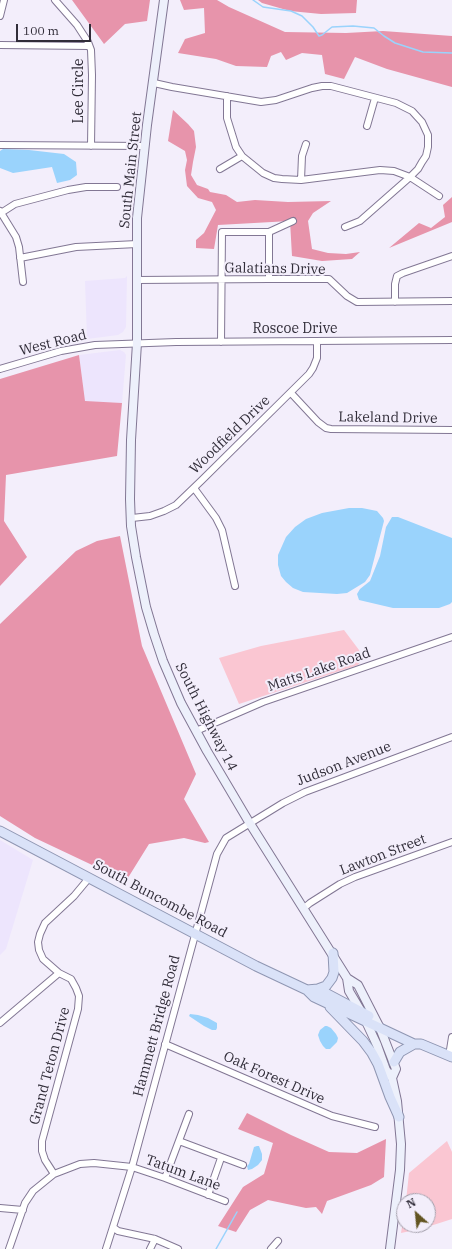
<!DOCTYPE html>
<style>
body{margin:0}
#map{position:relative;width:452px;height:1249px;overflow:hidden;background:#f3eefb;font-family:"IBM Plex Serif",serif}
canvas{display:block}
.north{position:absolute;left:396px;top:1193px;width:40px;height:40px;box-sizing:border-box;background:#f3eefb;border:1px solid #a5a1ad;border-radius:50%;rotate:333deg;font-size:11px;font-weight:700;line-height:16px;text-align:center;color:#312d39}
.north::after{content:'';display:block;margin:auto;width:14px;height:18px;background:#635522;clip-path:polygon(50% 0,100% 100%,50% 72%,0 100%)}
.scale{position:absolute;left:16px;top:24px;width:75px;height:18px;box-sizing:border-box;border:2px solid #312d39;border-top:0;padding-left:5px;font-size:12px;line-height:14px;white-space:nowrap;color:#312d39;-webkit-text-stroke:3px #f3eefb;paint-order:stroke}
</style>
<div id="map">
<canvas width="452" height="1249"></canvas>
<div class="north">N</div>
<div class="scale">100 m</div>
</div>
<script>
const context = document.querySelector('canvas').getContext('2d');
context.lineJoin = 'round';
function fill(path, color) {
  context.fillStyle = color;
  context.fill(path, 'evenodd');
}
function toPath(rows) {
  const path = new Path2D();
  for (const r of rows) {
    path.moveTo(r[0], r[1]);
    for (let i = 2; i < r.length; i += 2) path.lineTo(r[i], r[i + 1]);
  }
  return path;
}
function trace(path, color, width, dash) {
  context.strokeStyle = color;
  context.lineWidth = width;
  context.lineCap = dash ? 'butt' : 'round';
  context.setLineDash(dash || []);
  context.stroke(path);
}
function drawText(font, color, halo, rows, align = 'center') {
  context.font = font + ' "IBM Plex Serif",serif';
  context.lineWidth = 4;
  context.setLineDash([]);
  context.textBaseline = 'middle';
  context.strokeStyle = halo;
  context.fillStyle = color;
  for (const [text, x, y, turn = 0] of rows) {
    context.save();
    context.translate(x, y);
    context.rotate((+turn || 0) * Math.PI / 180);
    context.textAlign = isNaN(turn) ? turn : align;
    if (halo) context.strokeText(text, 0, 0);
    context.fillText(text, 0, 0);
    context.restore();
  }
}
const built = toPath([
 [127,276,126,327,123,332,118,335,87,339,85,281,125,278],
 [120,350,124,352,126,355,122,403,85,402,79,355],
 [0,840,33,860,6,949,0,955]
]);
const green = toPath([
 [344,630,359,650,362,660,358,665,239,704,219,658,261,646],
 [447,1141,452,1152,452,1219,424,1228,401,1233,404,1214,404,1225,428,1225,428,1201,406,1201,409,1173]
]);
const forest = toPath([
 [72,0,150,0,147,21,125,24,104,44],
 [180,0,217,0,229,7,285,32,346,33,383,31,452,36,452,87,387,69,355,57,344,79,325,74,322,55,302,53,286,60,281,52,271,56,267,67,236,66,216,59,178,53,185,39,205,33,204,8,184,10],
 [258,0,357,0,356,13,321,14,290,11,262,3],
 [173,110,188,124,194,131,196,147,193,162,191,175,197,185,208,189,210,192,226,195,237,202,255,200,288,202,331,201,313,213,308,221,312,249,328,253,346,254,360,252,352,259,322,261,292,256,290,221,218,225,214,249,196,248,196,240,204,233,216,210,212,202,198,198,187,186,185,170,187,160,185,151,168,141],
 [452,197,452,222,389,248,419,223,431,228,445,217,443,205],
 [79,355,85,401,122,403,117,456,6,475,4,521,27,557,0,586,0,379],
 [120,536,142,646,196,774,184,799,209,842,205,843,184,838,149,844,126,881,35,838,0,816,0,624,76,551,97,541],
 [247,1113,291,1135,329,1152,357,1153,386,1139,384,1177,371,1185,327,1201,322,1214,316,1207,306,1208,268,1200,250,1210,236,1232,218,1226,243,1187,264,1174,273,1143,238,1129]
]);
const water = toPath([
 [3,149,29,150,64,154,76,162,77,175,70,180,57,183,52,167,13,173,0,168,0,151],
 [349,508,362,508,377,511,383,518,384,521,370,575,365,582,347,593,337,594,303,592,293,588,286,582,281,576,278,565,278,555,286,537,295,527,306,519,322,513],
 [392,517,398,517,452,538,452,602,450,604,439,608,393,608,359,600,357,594,360,589,370,581,380,556,386,527],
 [190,1014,198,1015,208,1018,217,1023,217,1028,216,1030,212,1030,204,1026,189,1016],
 [325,1026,327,1026,331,1028,336,1034,338,1038,337,1042,330,1049,326,1049,323,1046,320,1041,318,1035,320,1030],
 [257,1146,259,1146,262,1154,262,1160,258,1165,252,1169,248,1170,247,1166,249,1164,254,1147]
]);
const stream = toPath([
 [253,0,263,7,291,11,302,16,313,27,319,36,322,35,332,27,353,26,374,28,384,36,395,43,423,52,452,53],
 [216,1249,237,1212]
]);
const street = toPath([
 [55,0,77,25,88,42,91,50,92,75,91,146],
 [0,16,4,0],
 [0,45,89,46],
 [154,83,172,87,261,102,276,100,312,88,322,86,331,86,396,103,412,111,422,122,428,135,428,147,426,156,422,162,418,169,410,177,360,221,345,227],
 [227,96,227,118,236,147,242,156,263,173,274,178,282,179,301,180,380,170,394,171,410,177,439,196],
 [367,126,375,98],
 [0,145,145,146],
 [220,169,242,156],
 [301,180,302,156,306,144],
 [0,211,16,237,19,247,23,282],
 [1,213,15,204,68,190,86,187,117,187],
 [269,232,293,221],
 [20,258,76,247,137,244],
 [137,280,269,279,329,279,347,296,357,302,452,301],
 [395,302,395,284,397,276,403,273,452,256],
 [221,342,222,232,269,232,269,279],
 [0,369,61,351,95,345,176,342,452,340],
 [291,393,318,422,326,428,331,429,452,430],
 [194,488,216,518,222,530,235,586],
 [132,518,150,516,164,511,176,505,202,480,309,374,313,368,317,358,317,341],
 [196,731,263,702,452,637],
 [304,908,310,903,340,884,355,877,452,842],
 [0,1023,59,973],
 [165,1044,332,1116,375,1127],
 [449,1056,452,1037],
 [179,1141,243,1165],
 [54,1174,45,1160,42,1151,42,1141,78,1009,79,996,76,988,71,979,59,973,43,959,39,950,38,942,40,934,45,923,74,896,89,878],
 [165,1178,189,1114],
 [208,1195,221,1158],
 [0,1208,23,1210],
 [114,1228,118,1231,155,1239,178,1249],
 [9,1249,25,1203,33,1191,54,1174,80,1164,94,1163,132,1167,165,1178,225,1201],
 [106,1249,132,1167,217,854,226,838,283,803,305,792,452,737],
 [150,1249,155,1239],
 [271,1249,278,1241]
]);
const secondary = toPath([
 [164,0,147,125,137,218,137,343,131,440,130,499,131,526,136,557,146,607,154,634,163,661,181,703,207,751,249,822,347,978,349,991,362,1013,377,1045,386,1070,392,1078,397,1101,401,1144,400,1170,390,1249],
 [347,978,358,985,380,1028,396,1069,392,1078]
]);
const primary = toPath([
 [0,831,256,966,307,990,314,997,414,1044,421,1044,452,1057],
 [318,989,326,986,332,978,334,972,333,953],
 [307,990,318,989,369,1016],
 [330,1007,363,1041,372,1053,378,1064,390,1097,399,1117],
 [394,1062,400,1052,414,1044]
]);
const streetNames = [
 ["Lee Circle",79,91,-90],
 ["South Main Street",131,170,-84],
 ["Galatians Drive",275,269,1],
 ["Roscoe Drive",295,329],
 ["West Road",53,343,-14],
 ["Lakeland Drive",388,418,1],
 ["Woodfield Drive",230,435,-44],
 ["Matts Lake Road",319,670,-19],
 ["South Highway 14",206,717,63],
 ["Judson Avenue",344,764,-21],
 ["Lawton Street",383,855,-21],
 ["South Buncombe Road",160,899,28],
 ["Hammett Bridge Road",157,1026,-75],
 ["Grand Teton Drive",50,1066,-75],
 ["Oak Forest Drive",274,1078,24],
 ["Tatum Lane",183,1173,20]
];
fill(built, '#ede5fd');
fill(green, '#fac6d2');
fill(forest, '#e794ab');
fill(water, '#9ad3fc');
trace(stream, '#9ad3fc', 1.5);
trace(street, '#827794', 8);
trace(secondary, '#827794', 10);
trace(primary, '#8f96b2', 11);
trace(street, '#fff', 6);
trace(secondary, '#edf0fb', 8);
trace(primary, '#dae2f8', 9);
drawText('14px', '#312d39', '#f3eefb', streetNames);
</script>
